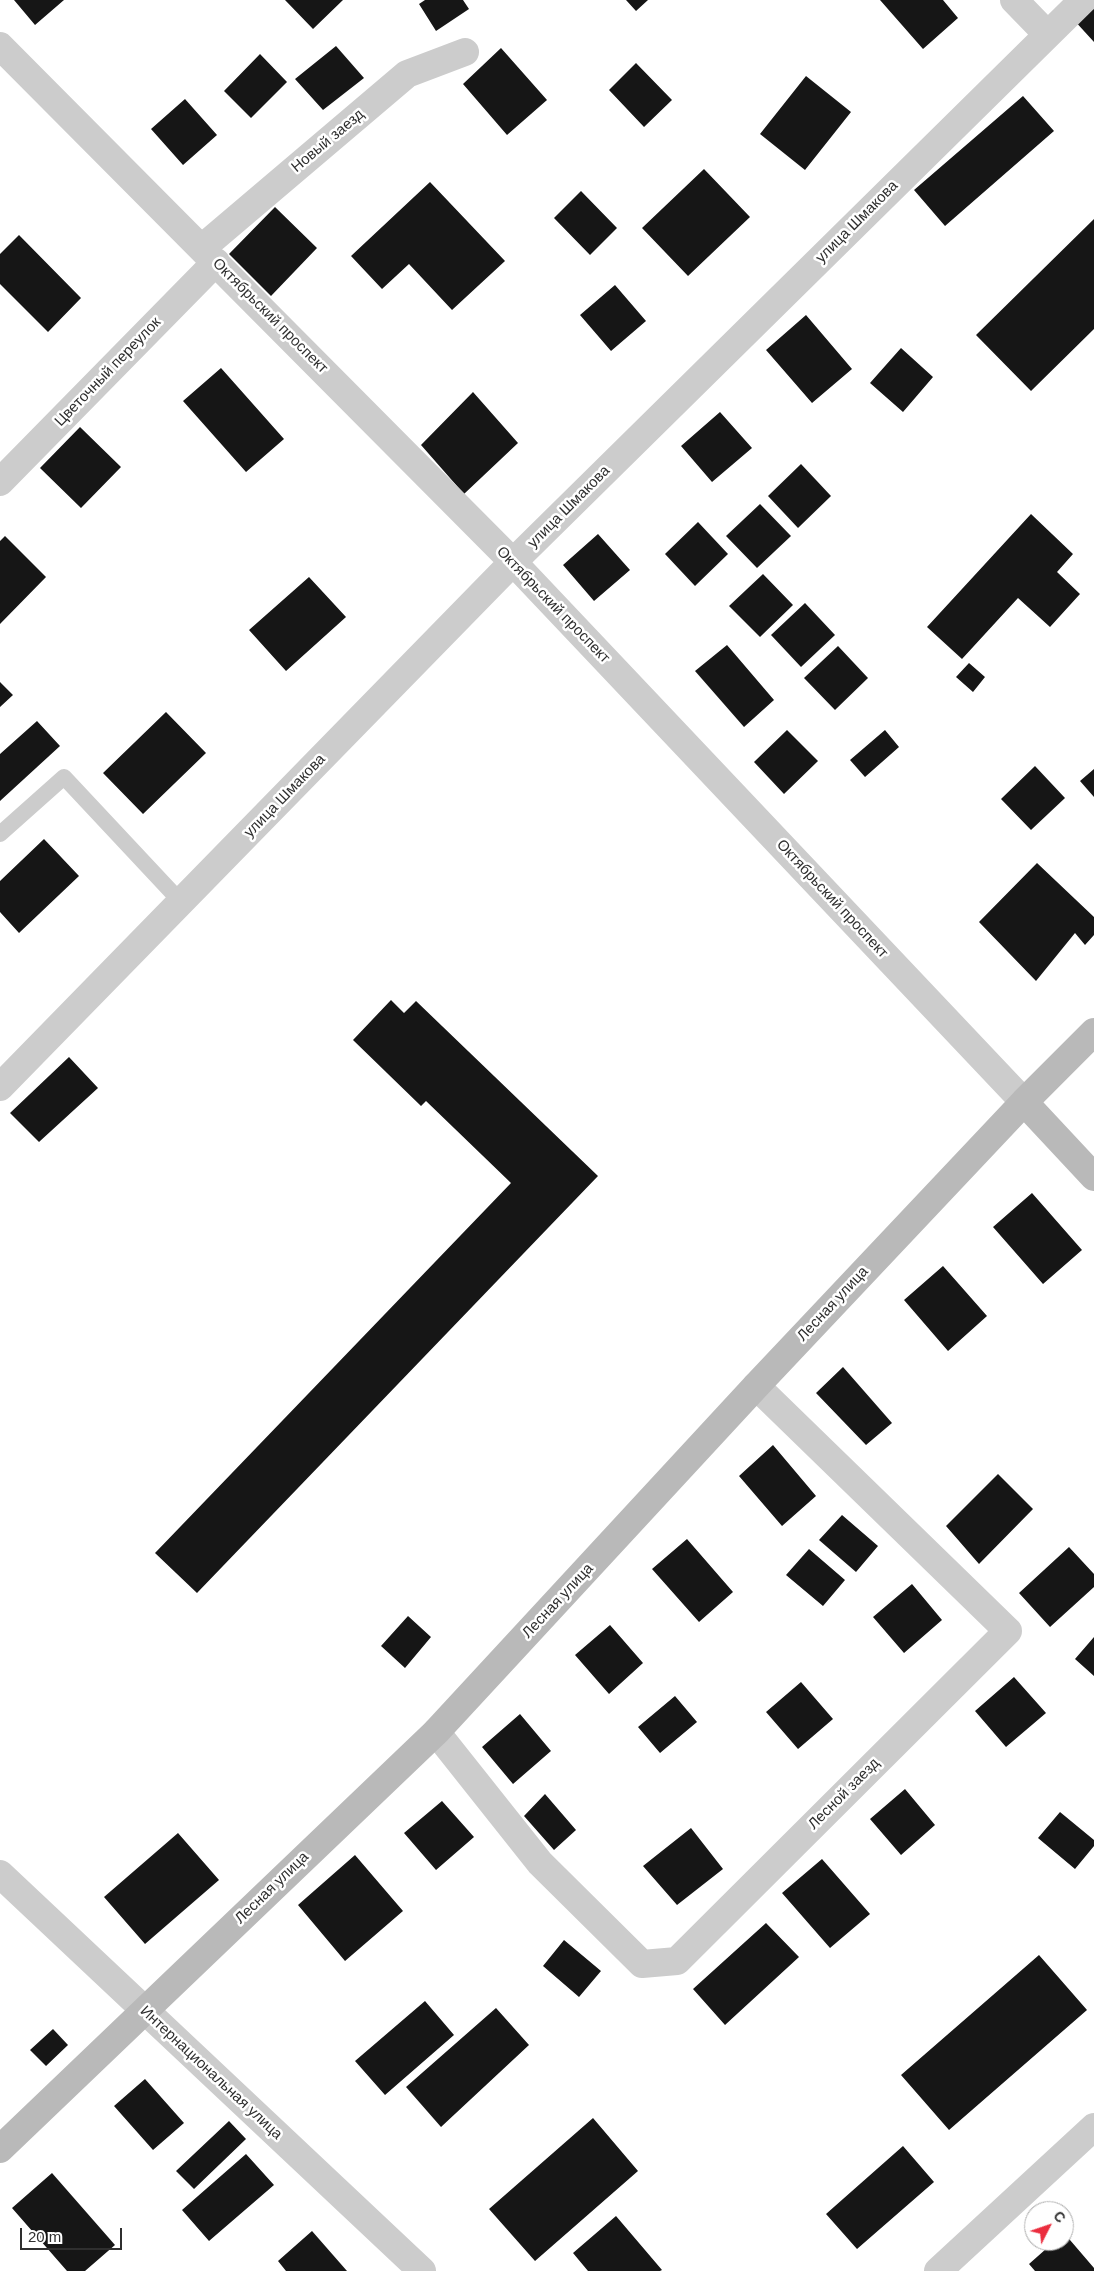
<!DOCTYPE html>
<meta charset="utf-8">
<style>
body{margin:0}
#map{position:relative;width:1094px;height:2271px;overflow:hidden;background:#fff;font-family:Arial,sans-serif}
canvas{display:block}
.north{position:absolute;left:1024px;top:2201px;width:50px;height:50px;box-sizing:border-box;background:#fff;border:1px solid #acacac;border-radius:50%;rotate:49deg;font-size:14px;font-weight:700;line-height:20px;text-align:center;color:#2f2f2f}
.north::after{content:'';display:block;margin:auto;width:18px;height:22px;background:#eb2d3e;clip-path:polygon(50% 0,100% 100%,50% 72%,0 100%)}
.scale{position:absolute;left:20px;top:2228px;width:102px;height:22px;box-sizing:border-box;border:2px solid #2f2f2f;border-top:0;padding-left:6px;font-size:15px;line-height:18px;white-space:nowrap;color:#2f2f2f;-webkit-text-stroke:4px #fff;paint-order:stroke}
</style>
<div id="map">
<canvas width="1094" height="2271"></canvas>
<div class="north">С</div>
<div class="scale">20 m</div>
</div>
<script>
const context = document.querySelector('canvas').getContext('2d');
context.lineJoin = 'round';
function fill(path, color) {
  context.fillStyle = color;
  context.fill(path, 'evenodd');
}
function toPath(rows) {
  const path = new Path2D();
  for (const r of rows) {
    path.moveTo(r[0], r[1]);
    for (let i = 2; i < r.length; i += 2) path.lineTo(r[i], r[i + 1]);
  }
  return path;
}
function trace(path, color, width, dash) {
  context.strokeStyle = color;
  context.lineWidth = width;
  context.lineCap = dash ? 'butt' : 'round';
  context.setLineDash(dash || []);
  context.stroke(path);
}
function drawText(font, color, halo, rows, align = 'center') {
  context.font = font + ' Arial,sans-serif';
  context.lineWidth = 5;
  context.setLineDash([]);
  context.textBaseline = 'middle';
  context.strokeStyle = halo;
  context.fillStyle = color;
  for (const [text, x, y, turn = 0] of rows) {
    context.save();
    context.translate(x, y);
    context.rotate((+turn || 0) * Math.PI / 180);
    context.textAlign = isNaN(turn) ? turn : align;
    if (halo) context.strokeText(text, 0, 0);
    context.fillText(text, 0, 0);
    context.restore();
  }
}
const building = toPath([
 [14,0,64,0,35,25],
 [285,0,343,0,313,29],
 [425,0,463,0,469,9,436,31,419,4],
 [626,0,648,0,636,11],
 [880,0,943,0,958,18,923,49],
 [1094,1,1094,42,1073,19],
 [336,46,364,78,323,110,295,79],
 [501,48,547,100,507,135,463,84],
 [260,54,287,82,251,118,224,91],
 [636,63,672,100,644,127,609,90],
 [806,76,851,112,805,170,760,134],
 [1023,96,1054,131,945,226,914,190],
 [185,99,217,135,183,165,151,129],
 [704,169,750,217,688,276,642,228],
 [430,182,505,261,452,310,409,264,382,289,351,256],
 [581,191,617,228,590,255,554,218],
 [275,207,317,248,271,296,229,254],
 [1094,219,1094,329,1031,391,976,335],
 [19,235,81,298,48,332,0,284,0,254],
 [615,285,646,321,611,351,580,315],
 [806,315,852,369,812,403,766,350],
 [901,348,933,377,903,412,870,383],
 [221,368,284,439,246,472,183,401],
 [473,392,518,443,464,494,421,445],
 [720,412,752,448,712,482,681,446],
 [80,427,121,467,81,508,40,468],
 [801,464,831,496,798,528,768,496],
 [760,504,791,536,757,568,726,536],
 [1031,514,1073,554,1057,572,1080,594,1050,627,1018,598,962,659,927,627],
 [698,522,728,554,695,586,665,554],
 [598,534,630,570,594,601,563,565],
 [5,536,46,577,0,624,0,541],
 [763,574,793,605,760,637,729,606],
 [309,577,346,617,286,671,249,630],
 [805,603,835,635,801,667,771,635],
 [727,645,774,700,744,727,695,671],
 [838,646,868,678,835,710,804,678],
 [969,663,985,677,973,692,956,677],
 [0,682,13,695,0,707],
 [166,712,206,753,143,814,103,773],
 [37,721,60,746,0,801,0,754],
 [787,730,818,761,784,794,754,762],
 [885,730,899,747,865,777,850,760],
 [1035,766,1065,798,1031,830,1001,799],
 [1094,769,1094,797,1080,781],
 [44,839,79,876,19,933,0,912,0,881],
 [1037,863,1094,917,1094,935,1085,945,1075,933,1036,981,979,922],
 [391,1000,404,1013,416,1001,598,1176,197,1593,155,1553,511,1183,426,1101,421,1106,353,1040],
 [69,1057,98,1088,39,1142,10,1113],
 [1032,1193,1082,1250,1043,1284,993,1227],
 [943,1266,987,1316,948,1351,904,1300],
 [843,1367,892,1423,866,1445,816,1393],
 [773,1445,816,1496,782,1526,739,1476],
 [998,1474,1033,1509,979,1564,946,1526],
 [842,1515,878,1546,856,1572,819,1540],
 [687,1539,733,1592,699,1622,652,1569],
 [1069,1547,1094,1574,1094,1587,1050,1627,1019,1593],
 [809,1549,845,1580,823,1606,786,1575],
 [912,1584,942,1620,904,1653,873,1617],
 [408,1616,431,1637,405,1668,381,1646],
 [610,1625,643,1663,609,1694,575,1655],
 [1094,1637,1094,1676,1075,1659],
 [1014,1677,1046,1713,1006,1747,975,1711],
 [801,1682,833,1719,798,1749,766,1712],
 [675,1696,697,1722,660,1753,638,1727],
 [520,1714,551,1751,513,1784,482,1747],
 [905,1789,935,1825,901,1855,870,1819],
 [545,1794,576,1830,554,1850,524,1816],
 [442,1801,474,1837,436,1870,404,1833],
 [1060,1812,1094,1840,1094,1846,1075,1869,1038,1838],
 [691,1828,723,1869,677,1905,643,1866],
 [178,1833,219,1880,145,1944,104,1897],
 [355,1855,403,1911,345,1961,298,1905],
 [822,1859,870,1914,830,1948,782,1893],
 [766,1923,799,1957,725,2025,693,1989],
 [564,1940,601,1971,579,1997,543,1966],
 [1039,1955,1087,2010,949,2130,901,2075],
 [425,2001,454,2035,385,2095,355,2061],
 [496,2008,529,2045,441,2127,406,2087],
 [53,2029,68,2045,46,2066,30,2050],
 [145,2079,184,2123,153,2150,114,2106],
 [593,2118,638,2171,535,2261,489,2209],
 [229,2121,246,2139,194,2189,176,2171],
 [903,2146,934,2182,857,2249,826,2214],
 [246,2154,274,2185,209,2241,182,2210],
 [52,2173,115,2245,85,2271,67,2271,12,2208],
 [616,2216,662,2270,660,2271,588,2271,573,2253],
 [312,2231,347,2271,286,2271,278,2261],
 [1064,2233,1094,2268,1094,2271,1035,2271,1029,2264,1055,2241,1064,2241]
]);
const lane = toPath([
 [0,834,64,777,181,902]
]);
const street = toPath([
 [1014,0,1047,34],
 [0,46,513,562,1024,1102],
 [202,248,407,74,465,52],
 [0,482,216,262],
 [0,1087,513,562,1083,0],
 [436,1732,540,1863,642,1964,677,1961,1008,1631,756,1386],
 [0,1874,422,2271],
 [938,2271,1094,2127]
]);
const secondary = toPath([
 [1024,1102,1094,1177],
 [0,2149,436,1732,756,1386,1024,1102,1094,1032]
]);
const streetNames = [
 ["Новый заезд",328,141,-40],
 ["улица Шмакова",857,222,-45],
 ["Октябрьский проспект",270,316,45],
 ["Цветочный переулок",108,372,-46],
 ["улица Шмакова",569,507,-45],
 ["Октябрьский проспект",553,605,46],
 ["улица Шмакова",285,796,-46],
 ["Октябрьский проспект",832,899,47],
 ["Лесная улица",833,1304,-47],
 ["Лесная улица",558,1601,-47],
 ["Лесной заезд",844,1794,-45],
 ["Лесная улица",272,1888,-44],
 ["Интернациональная улица",211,2073,43]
];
fill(building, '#161616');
trace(lane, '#ccc', 16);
trace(street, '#ccc', 28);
trace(secondary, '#b9b9b9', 28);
drawText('15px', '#2f2f2f', '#fff', streetNames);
</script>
